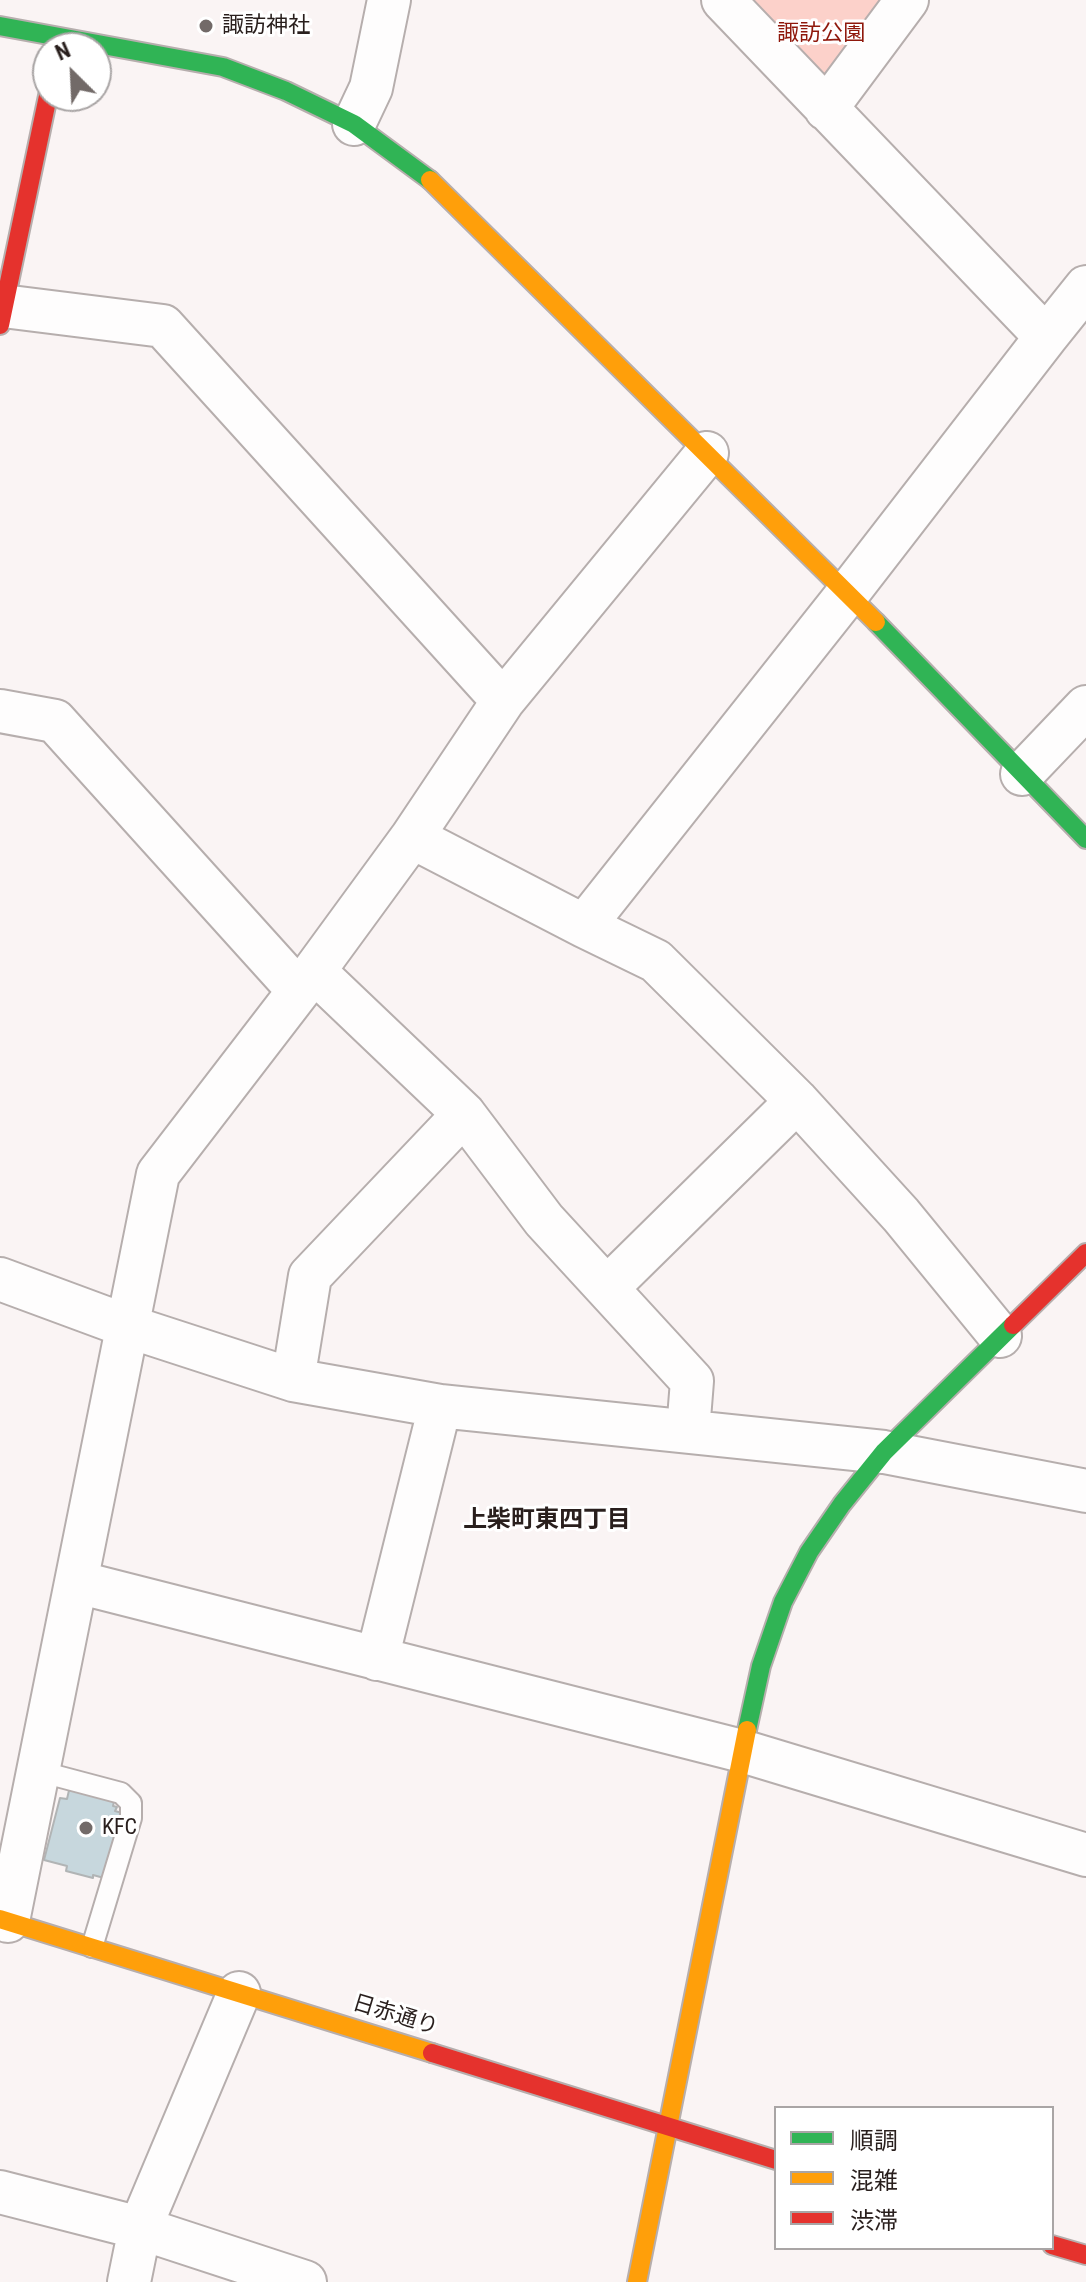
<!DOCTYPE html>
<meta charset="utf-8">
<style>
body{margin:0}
#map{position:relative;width:1086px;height:2282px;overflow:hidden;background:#faf4f4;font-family:"Roboto Condensed","Noto Sans JP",sans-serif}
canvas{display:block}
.legend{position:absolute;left:774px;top:2106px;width:280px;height:144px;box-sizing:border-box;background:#fff;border:2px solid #a9a5a5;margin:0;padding:10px 14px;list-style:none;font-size:24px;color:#291f1d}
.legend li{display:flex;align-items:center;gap:16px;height:40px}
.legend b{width:40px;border:2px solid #a9a5a5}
.north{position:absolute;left:32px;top:32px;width:80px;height:80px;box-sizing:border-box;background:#fff;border:2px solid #a9a5a5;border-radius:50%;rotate:336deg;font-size:22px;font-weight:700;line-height:32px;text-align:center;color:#291f1d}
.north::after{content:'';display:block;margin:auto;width:28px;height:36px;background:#726a68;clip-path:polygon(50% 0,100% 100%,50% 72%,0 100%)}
</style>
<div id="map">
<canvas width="1086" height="2282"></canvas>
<ul class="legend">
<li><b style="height:10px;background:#30b455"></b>順調</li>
<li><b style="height:10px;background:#ff9f0a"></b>混雑</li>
<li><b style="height:10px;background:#e5322d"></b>渋滞</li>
</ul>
<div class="north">N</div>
</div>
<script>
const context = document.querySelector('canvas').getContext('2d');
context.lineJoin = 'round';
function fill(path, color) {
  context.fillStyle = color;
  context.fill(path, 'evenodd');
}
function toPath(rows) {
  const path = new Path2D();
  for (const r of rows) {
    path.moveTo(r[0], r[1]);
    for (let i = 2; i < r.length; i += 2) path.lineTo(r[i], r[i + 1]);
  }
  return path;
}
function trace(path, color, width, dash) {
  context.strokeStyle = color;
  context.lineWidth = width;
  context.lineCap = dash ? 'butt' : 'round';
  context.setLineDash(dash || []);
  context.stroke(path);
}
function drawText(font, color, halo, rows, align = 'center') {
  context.font = font + ' "Roboto Condensed","Noto Sans JP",sans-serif';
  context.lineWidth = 6;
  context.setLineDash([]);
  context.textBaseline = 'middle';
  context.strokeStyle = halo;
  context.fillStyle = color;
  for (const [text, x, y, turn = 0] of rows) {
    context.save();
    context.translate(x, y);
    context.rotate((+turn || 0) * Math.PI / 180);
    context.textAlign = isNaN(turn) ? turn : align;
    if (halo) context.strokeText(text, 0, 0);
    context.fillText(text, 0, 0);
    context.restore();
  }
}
const green = toPath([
 [742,0,891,0,833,77,814,77]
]);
const building = toPath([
 [70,1786,115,1797,113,1806,117,1807,115,1811,122,1813,104,1878,93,1875,93,1878,66,1871,67,1866,44,1860,60,1798,67,1799,70,1786]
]);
const lane = toPath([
 [38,1771,121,1793,131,1803,131,1818,92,1947]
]);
const street = toPath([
 [723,0,1046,337,1086,287],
 [826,109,907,0],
 [354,124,371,88,389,0],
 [3,306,163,326,503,701],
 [0,711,55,721,298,990],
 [1022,774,1086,707],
 [412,837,584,926,656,961,797,1101,901,1215,1000,1336],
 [584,926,848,593,1046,337],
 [314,971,464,1114,544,1220,692,1381,688,1431],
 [0,1279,127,1326,293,1380,440,1406,884,1452,1086,1491],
 [607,1288,797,1101],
 [293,1380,310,1276,464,1114],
 [77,1582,742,1751,1086,1855],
 [377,1659,440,1406],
 [8,1921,158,1174,314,971,412,837,503,701,707,453],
 [0,2192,140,2228,305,2282],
 [129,2282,140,2228,239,1993]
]);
const fast = toPath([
 [0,26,223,67,286,91,354,124,430,180],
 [876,622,1086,839],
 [747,1730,761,1666,783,1602,809,1552,842,1504,884,1452,1013,1325]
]);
const slow = toPath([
 [430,180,876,622],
 [0,1919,432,2053],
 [637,2282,747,1730]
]);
const jam = toPath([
 [0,325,48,96],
 [1013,1325,1086,1253],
 [432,2053,776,2160],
 [1052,2245,1086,2255]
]);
const markers = [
 [206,26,8,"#726a68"],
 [86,1828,8,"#726a68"]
];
const poiNames = [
 ["諏訪神社",222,26],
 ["KFC",102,1828]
];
const parkNames = [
 ["諏訪公園",821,34]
];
const streetNames = [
 ["日赤通り",395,2016,17]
];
const neighbourhoodNames = [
 ["上柴町東四丁目",547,1521]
];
fill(green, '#fcd1ca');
fill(building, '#c7d7dd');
trace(building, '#b1b4b5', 2);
trace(lane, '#b6aead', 24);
trace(street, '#b6aead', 46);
trace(fast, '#b6aead', 22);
trace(slow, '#b6aead', 22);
trace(jam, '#b6aead', 22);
trace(lane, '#fefdfd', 20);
trace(street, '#fefdfd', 42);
trace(fast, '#30b455', 18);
trace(slow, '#ff9f0a', 18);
trace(jam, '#e5322d', 18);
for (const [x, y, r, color] of markers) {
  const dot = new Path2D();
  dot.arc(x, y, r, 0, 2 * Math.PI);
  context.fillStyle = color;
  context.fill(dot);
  trace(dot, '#fff', 3);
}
drawText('22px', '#291f1d', '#fff', poiNames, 'left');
drawText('22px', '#8f180c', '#fff', parkNames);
drawText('22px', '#291f1d', '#fff', streetNames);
drawText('bold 24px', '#291f1d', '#fff', neighbourhoodNames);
</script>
